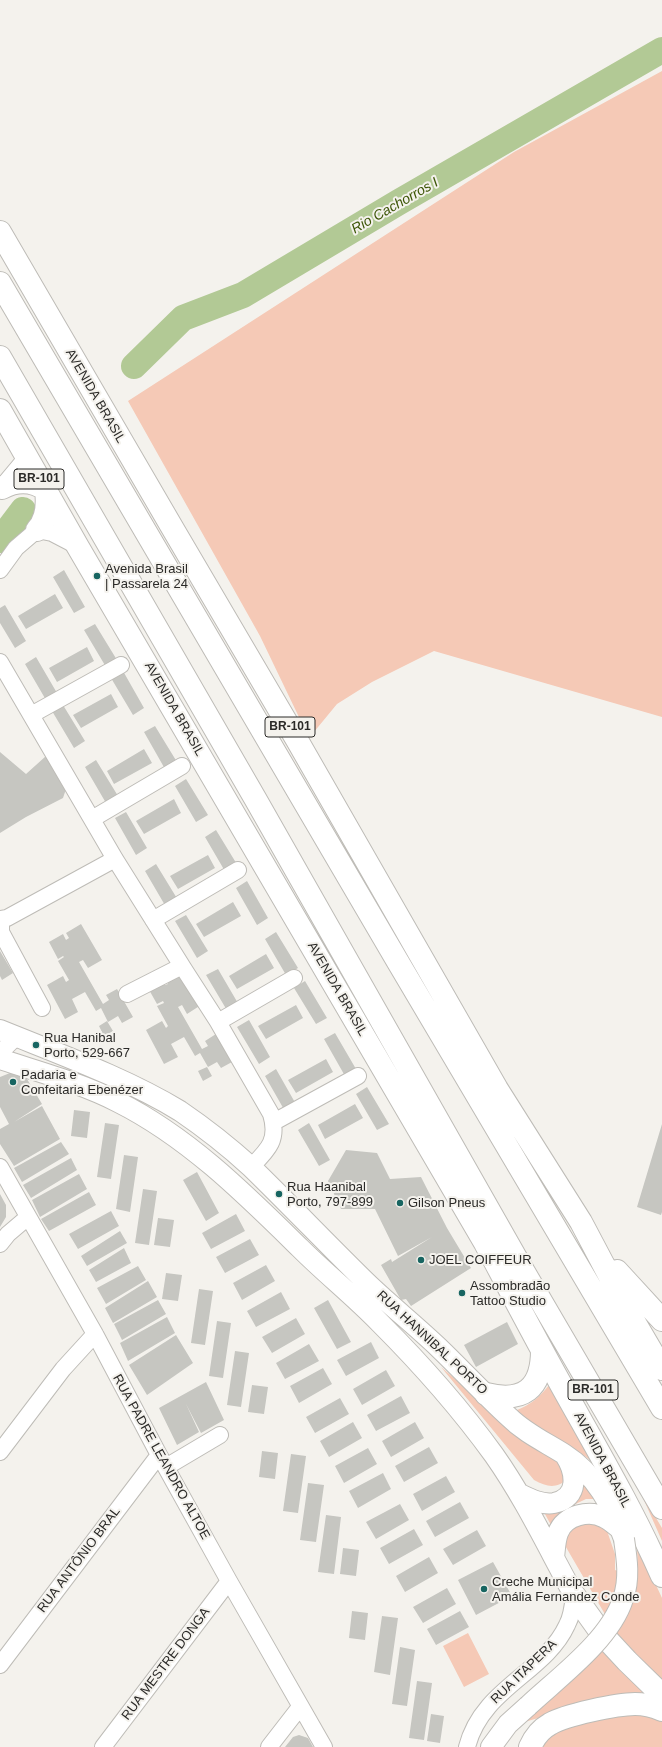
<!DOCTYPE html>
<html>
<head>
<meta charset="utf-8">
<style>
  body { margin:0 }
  canvas { display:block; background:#f4f2ed }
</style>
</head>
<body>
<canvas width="662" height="1747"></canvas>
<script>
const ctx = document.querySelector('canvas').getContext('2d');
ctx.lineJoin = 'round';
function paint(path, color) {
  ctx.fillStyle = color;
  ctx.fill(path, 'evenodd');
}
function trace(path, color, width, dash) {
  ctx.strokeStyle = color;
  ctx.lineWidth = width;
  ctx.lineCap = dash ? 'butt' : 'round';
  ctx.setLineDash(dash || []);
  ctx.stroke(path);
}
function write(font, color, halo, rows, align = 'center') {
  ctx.font = font + ' Arial,sans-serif';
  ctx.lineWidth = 4;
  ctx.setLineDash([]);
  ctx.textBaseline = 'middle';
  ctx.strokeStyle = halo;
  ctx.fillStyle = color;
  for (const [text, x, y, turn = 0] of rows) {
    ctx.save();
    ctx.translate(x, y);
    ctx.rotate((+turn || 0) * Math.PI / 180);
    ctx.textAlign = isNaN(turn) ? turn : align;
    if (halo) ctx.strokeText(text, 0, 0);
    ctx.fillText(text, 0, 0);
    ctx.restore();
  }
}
paint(new Path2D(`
  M662,71v646l-228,-66 -62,31 -35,22 -28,34 -49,-102 -132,-235 386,-249z
  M441,1367l73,62 50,35 4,15c-12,10 -21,8 -34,1z
  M549,1385l46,79c-25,-21 -57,-32 -83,-52 18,-7 25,-12 37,-27z
  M583,1474l17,25h-14l-25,12 -10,14 -11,-20z
  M640,1491l22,37v13z
  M590,1521l15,4 10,29v16l23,10 -1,-36 25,54v87l-45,-50 -54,-93c5,-13 14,-18 27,-21z
  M468,1633l21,41 -25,13 -21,-41z
  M605,1649l53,49 -75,7 -62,18 22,-22z
  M662,1709v38h-123l21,-24z`), '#f5c9b6');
trace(new Path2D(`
  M134,366l49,-48 60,-23 156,-93 263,-152
  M0,540l23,-30`), '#b2c995', 26);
paint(new Path2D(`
  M64,570l21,37 -11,6 -21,-36z
  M55,594l8,14 -37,21 -8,-13z
  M5,605l21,36 -11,7 -15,-25v-15z
  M95,624l22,36 -11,7 -22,-37z
  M87,647l7,14 -37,21 -8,-14z
  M36,657l21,36 -11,7 -21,-36z
  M123,671l21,37 -11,7 -22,-37z
  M111,694l7,13 -37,21 -8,-13z
  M63,705l22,36 -11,7 -22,-37z
  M155,726l22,36 -12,7 -21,-37z
  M144,749l8,14 -38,21 -7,-13z
  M0,752l26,22 20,-18 20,33 -3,9 -37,19 -26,16z
  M96,760l22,36 -12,7 -21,-36z
  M186,779l22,36 -12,7 -21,-36z
  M174,799l7,14 -37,21 -8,-13z
  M126,812l21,36 -11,7 -21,-37z
  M216,830l22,36 -12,7 -21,-36z
  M208,855l7,13 -37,21 -8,-13z
  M156,864l22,36 -12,7 -21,-36z
  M247,881l21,37 -11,7 -21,-37z
  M233,902l8,14 -37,21 -8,-13z
  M186,915l22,36 -11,7 -22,-37z
  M81,924l21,36 -14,8 -5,-8 -4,2 24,42 6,-4 -3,-5 11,-6 16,28 -11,6 -4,-7 -10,6 -7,-14 -5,3 -11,-19 -13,7 6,13 -13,7 -18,-34 16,-9 3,6 3,-2 -11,-19 6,-4 -1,-1 -5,3 -9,-17 14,-8 3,6 3,-2 -3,-5z
  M276,932l22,36 -12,7 -21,-36z
  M0,951l13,22 -11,7 -2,-4z
  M266,954l8,14 -37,21 -8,-13z
  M181,969l20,36 -14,9 -5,-9 -4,2 24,42 6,-3 -3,-5 11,-7 16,28 -11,6 -4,-6 -9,5 -8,-14 -5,3 -11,-19 -13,7 7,13 -14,7 -18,-34 16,-9 4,7 2,-2 -11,-20 7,-3 -1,-2 -6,3 -9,-16 14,-9 3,6 3,-1 -3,-6z
  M218,969l21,36 -11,7 -22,-37z
  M305,981l22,37 -11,6 -22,-36z
  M296,1005l7,13 -37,21 -8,-13z
  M249,1020l21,37 -11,7 -22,-37z
  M107,1021l6,10 -9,5 -5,-10z
  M335,1033l21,36 -11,7 -21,-37z
  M326,1059l7,13 -37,21 -8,-13z
  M207,1067l5,9 -9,5 -5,-10z
  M276,1069l21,37 -11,7 -21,-37z
  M10,1073l17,6 15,25 -28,18 28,-16 18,33 -46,27 -14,-22v-15l9,-5 -9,-17v-30z
  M367,1087l22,37 -12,6 -21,-36z
  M355,1104l8,14 -38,21 -7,-14z
  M74,1110l16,2 -3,26 -16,-2z
  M105,1123l14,2 -8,54 -14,-2z
  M309,1123l21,37 -11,6 -21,-36z
  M662,1124v88l-1,3 -24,-8z
  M61,1142l8,12 -47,28 -8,-14z
  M346,1150l31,3 13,26 31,-2 26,51 24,40 -60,38 -5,-7 -5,1 -20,-35 10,-6 1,3 40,-25 -34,19 -23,-47h-34l-13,-28z
  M124,1155l14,2 -8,55 -14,-3z
  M71,1158l6,12 -46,28 -8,-13z
  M197,1172l22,41 -13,8 -23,-41z
  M79,1174l8,15 -47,28 -8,-17z
  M143,1189l14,2 -8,54 -14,-2z
  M89,1192l7,13 -47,26 -8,-12z
  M0,1194l6,11v12l-6,10z
  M111,1211l8,15 -41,23 -9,-15z
  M236,1214l9,17 -34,18 -9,-16z
  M158,1218l16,2 -4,27 -16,-2z
  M120,1231l7,12 -40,23 -6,-10z
  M250,1239l9,16 -34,18 -9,-16z
  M124,1248l7,15 -35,19 -7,-12z
  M266,1265l9,16 -33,19 -9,-17z
  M138,1266l8,14 -40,24 -9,-16z
  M166,1273l16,2 -4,26 -16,-2z
  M148,1281l9,16 -44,26 -8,-15z
  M199,1289l14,2 -8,54 -14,-2z
  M281,1292l9,17 -34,18 -9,-16z
  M158,1300l8,14 -44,26 -8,-16z
  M328,1300l23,42 -14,7 -23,-41z
  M167,1317l8,16 -47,28 -8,-18z
  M296,1318l9,16 -33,19 -10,-16z
  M217,1321l14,2 -8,55 -14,-2z
  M507,1322l11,22 -42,23 -12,-22z
  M176,1335l17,28 -46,32 -18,-30z
  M371,1342l8,16 -33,18 -9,-16z
  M309,1344l10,17 -34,18 -9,-16z
  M235,1351l14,2 -8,54 -14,-2z
  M323,1368l9,16 -33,19 -9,-17z
  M386,1370l9,16 -33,19 -9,-16z
  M206,1382l18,38 -23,13 -15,-29 13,28 -22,13 -18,-37z
  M252,1385l16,2 -4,27 -16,-2z
  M401,1396l9,17 -34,18 -9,-16z
  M340,1398l9,16 -34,19 -9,-16z
  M353,1422l9,16 -33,19 -9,-16z
  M415,1422l9,16 -33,19 -9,-16z
  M429,1447l9,16 -34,19 -9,-16z
  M368,1448l9,16 -33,19 -9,-17z
  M262,1451l16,2 -3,26 -16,-2z
  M291,1454l15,2 -8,57 -15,-2z
  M383,1473l8,16 -33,19 -9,-17z
  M446,1476l9,16 -33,19 -9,-17z
  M308,1483l16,2 -8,57 -16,-2z
  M460,1502l9,16 -34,19 -9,-16z
  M400,1504l9,16 -33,19 -10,-17z
  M326,1515l15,2 -7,57 -16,-2z
  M414,1529l9,16 -34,19 -9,-16z
  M477,1530l9,16 -33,19 -10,-16z
  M343,1548l16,2 -3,26 -16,-2z
  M429,1557l9,16 -33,19 -9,-16z
  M493,1562l19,34 -36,19 -18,-35z
  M447,1588l9,16 -33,19 -10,-16z
  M352,1611l16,2 -3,27 -16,-2z
  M460,1611l9,16 -33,18 -9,-16z
  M382,1616l16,2 -8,57 -16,-3z
  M400,1647l15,3 -8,56 -15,-2z
  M417,1681l15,2 -8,57 -15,-2z
  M431,1714l13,2 -4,27 -13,-2z
  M299,1735l9,3 5,9h-28l8,-10z`), '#c6c6c1');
const minor = new Path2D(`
  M1,488l26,-31
  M0,570l16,-22 21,-18 15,3 25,13
  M0,662l115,197 67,107 -55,28
  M31,715l90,-50
  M92,819l90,-53
  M0,919l7,-1 108,-59
  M1,920v12l41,76
  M153,920l85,-50
  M182,966l36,56 53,92c8,26 -3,36 -20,53
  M218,1022l76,-44
  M0,1053l16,-16
  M274,1122l84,-46
  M0,1167l95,167 64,121 70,126 95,166
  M0,1244l8,-10 20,-17
  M0,1452l63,-83 32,-35
  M166,1467l54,-32
  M0,1665l159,-210
  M103,1747l126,-166
  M269,1747l31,-40
  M467,1747c15,-59 78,-74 100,-122 5,-9 6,-20 7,-30`);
const major = new Path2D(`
  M0,1030c59,24 126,48 180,81 25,17 49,36 71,56 40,39 78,79 118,118 22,21 47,41 69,62 24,23 47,48 71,70 16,16 36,25 55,37 31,20 48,51 60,85
  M0,1059c39,13 81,24 118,43 70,35 127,92 182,146 26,26 55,49 80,75 41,41 80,85 114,132 31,44 54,93 80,140
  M520,1494c10,5 22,11 34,9 26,-5 22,-31 11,-48
  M554,1558c1,-9 1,-17 4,-25 6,-18 32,-24 47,-15 6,3 10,7 15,11
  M491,1747l17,-23 20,-18`);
const highway = new Path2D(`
  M0,232l173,297 124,211 200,349 84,133 47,89 34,58
  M0,283l398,679 264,446
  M0,357l256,443 268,472 138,236
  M0,410l78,137 407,696c26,49 52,99 79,147 34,61 70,122 98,186
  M2,488c15,-8 30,-8 44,2 2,15 1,29 -9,40
  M617,1271l45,49
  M486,1394c37,9 56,-5 56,-44
  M574,1595l28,39 25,27 35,34
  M530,1747c4,-9 11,-18 20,-23 15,-9 67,-20 85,-20 10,0 18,2 27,6`);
trace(minor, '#bebcb7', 18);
trace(major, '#bebcb7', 22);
trace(highway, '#bebcb7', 24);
trace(minor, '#fff', 16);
trace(major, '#fff', 20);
trace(highway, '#fff', 22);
const majorBridge = new Path2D(`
  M528,1706c31,-29 82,-66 95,-107 7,-20 4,-40 1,-60`);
trace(majorBridge, '#bebcb7', 22, []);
trace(majorBridge, '#fff', 20);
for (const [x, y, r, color] of [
  [97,576,4,"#176561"],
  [36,1045,4,"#176561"],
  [13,1082,4,"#176561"],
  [279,1194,4,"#176561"],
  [400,1203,4,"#176561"],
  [421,1260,4,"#176561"],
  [462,1293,4,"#176561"],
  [484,1589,4,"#176561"]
]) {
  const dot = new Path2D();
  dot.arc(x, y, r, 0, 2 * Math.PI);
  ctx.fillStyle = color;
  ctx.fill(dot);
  trace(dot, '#f4f2ed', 1.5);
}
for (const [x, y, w] of [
  [39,479,50],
  [290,727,50],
  [593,1390,50]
]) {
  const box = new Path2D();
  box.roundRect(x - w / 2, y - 10, w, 20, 3);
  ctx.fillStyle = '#f4f2ed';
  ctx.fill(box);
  trace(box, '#2b2a28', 1);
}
write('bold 12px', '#2b2a28', null, [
  ["BR-101",39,479],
  ["BR-101",290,727],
  ["BR-101",593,1390]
]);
write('13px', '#2b2a28', '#f4f2ed', [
  ["AVENIDA BRASIL",95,396,60],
  ["AVENIDA BRASIL",174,709,60],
  ["AVENIDA BRASIL",337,989,60],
  ["RUA HANNIBAL PORTO",432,1343,43],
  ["RUA PADRE LEANDRO ALTOE",161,1457,61],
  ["AVENIDA BRASIL",602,1460,62],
  ["RUA ANTÔNIO BRAL",79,1560,-53],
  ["RUA MESTRE DONGA",166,1664,-53],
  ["RUA ITAPERA",524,1672,-44]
]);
write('13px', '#2b2a28', '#f4f2ed', [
  ["Avenida Brasil",105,569],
  ["| Passarela 24",105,584],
  ["Rua Hanibal",44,1038],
  ["Porto, 529-667",44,1053],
  ["Padaria e",21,1075],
  ["Confeitaria Ebenézer",21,1090],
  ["Rua Haanibal",287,1187],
  ["Porto, 797-899",287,1202],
  ["Gilson Pneus",408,1203],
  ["JOEL COIFFEUR",429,1260],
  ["Assombradão",470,1286],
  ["Tattoo Studio",470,1301],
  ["Creche Municipal",492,1582],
  ["Amália Fernandez Conde",492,1597]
], 'left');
write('italic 14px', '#3c5506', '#f4f2ed', [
  ["Rio Cachorros I",395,206,-30]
]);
</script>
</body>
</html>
